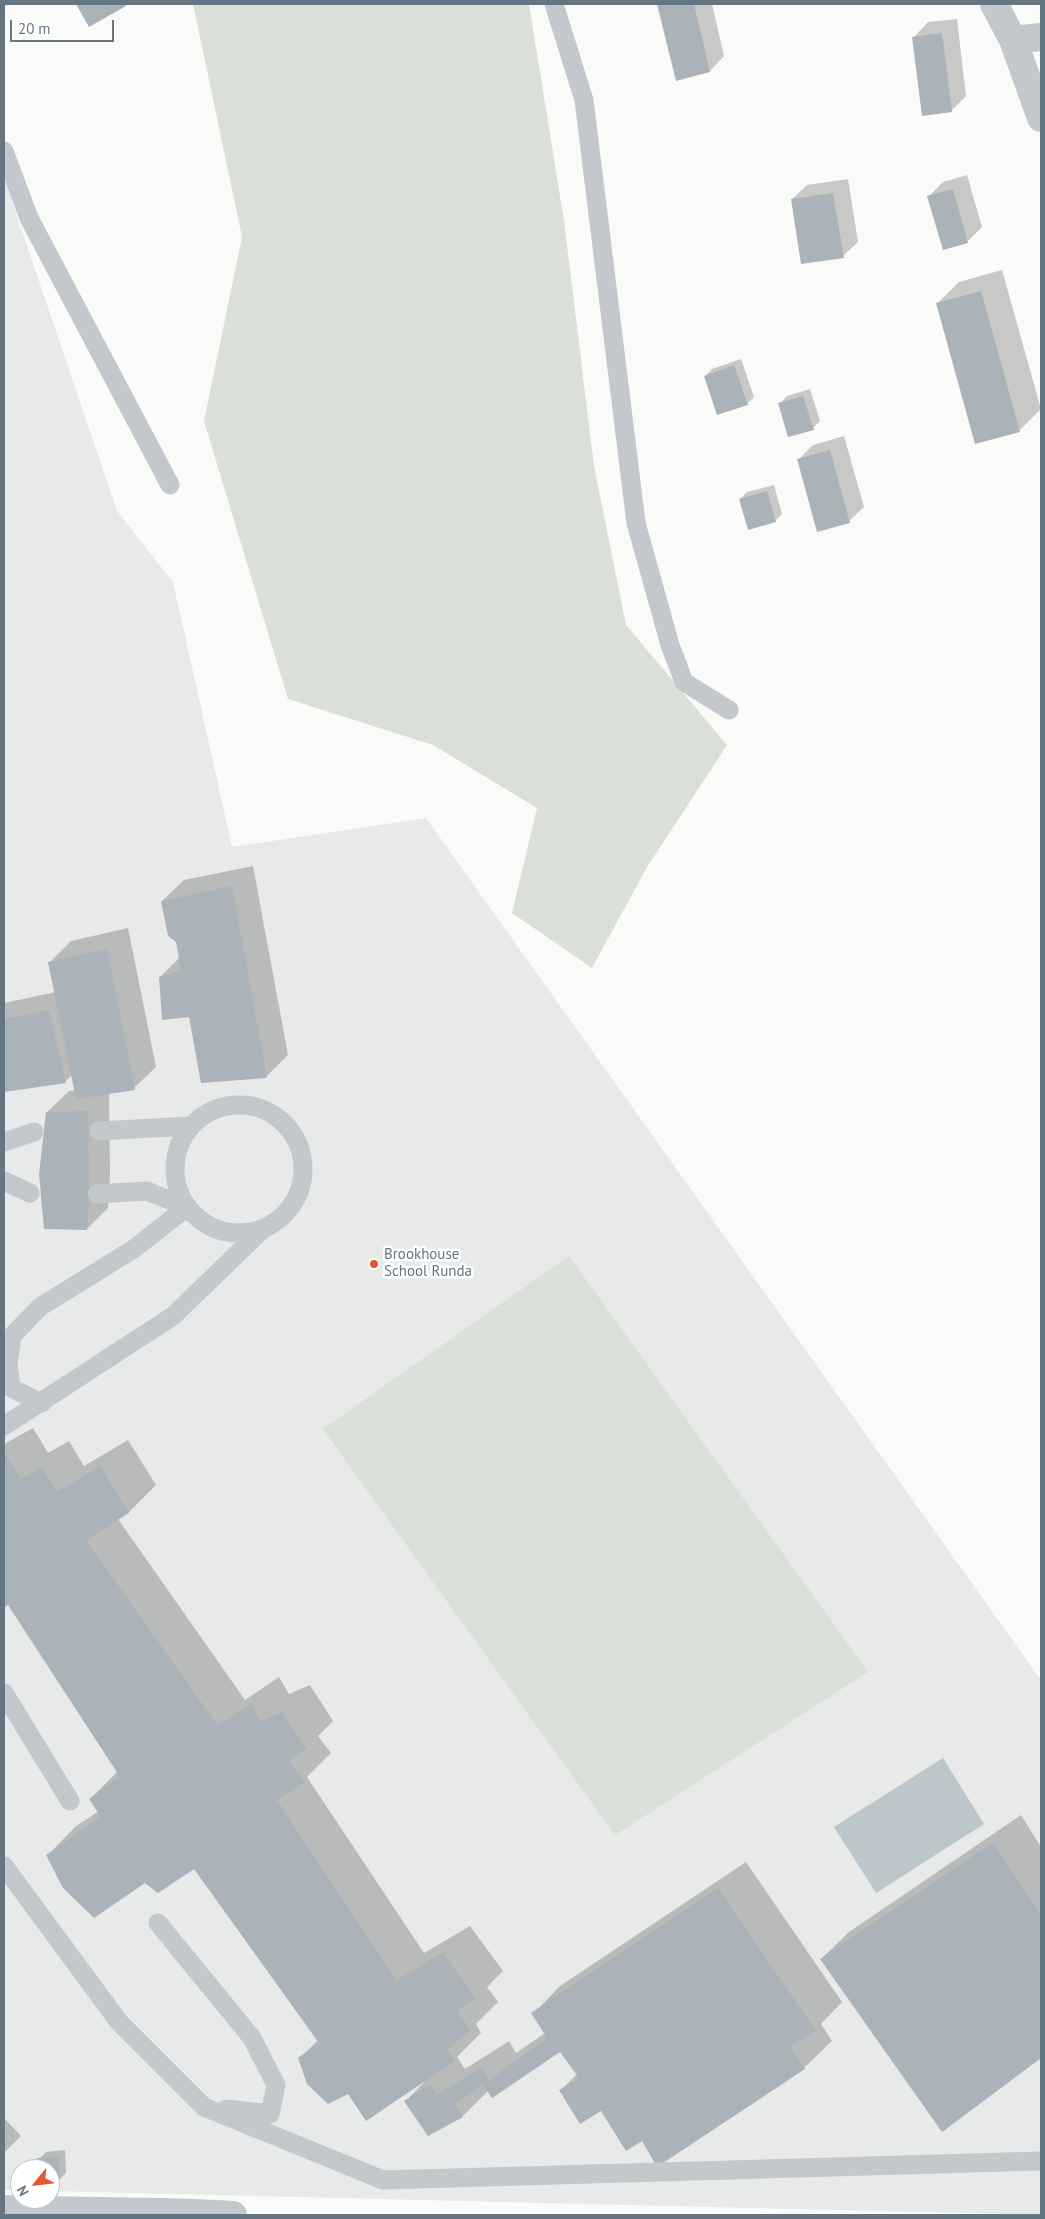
<!DOCTYPE html>
<html>
<head>
<meta charset="utf-8">
<style>
  body { margin:0 }
  #map { position:relative; width:1045px; height:2219px; overflow:hidden; background:#fafaf8; font-family:"PT Sans",sans-serif }
  canvas { display:block }
  .frame { position:absolute; inset:0; border:5px solid #657683; pointer-events:none }
  .north { position:absolute; left:10px; top:2159px; width:50px; height:50px; box-sizing:border-box; background:#fff; border:1px solid #c1c8cd; border-radius:50%; rotate:241deg; font-size:14px; font-weight:700; line-height:20px; text-align:center; color:#657683 }
  .north::after { content:''; display:block; margin:auto; width:18px; height:22px; background:#e4572e; clip-path:polygon(50% 0,100% 100%,50% 72%,0 100%) }
  .scale { position:absolute; left:10px; top:20px; width:104px; height:22px; box-sizing:border-box; border:2px solid #657683; border-top:0; padding-left:6px; font-size:15px; line-height:18px; white-space:nowrap; color:#657683; -webkit-text-stroke:4px #fff; paint-order:stroke }
</style>
</head>
<body>
<div id="map">
<canvas width="1045" height="2219"></canvas>
<div class="frame"></div>
<div class="north">N</div>
<div class="scale">20 m</div>
</div>
<script>
const ctx = document.querySelector('canvas').getContext('2d');
ctx.lineJoin = 'round';
function paint(path, color) {
  ctx.fillStyle = color;
  ctx.fill(path, 'evenodd');
}
function trace(path, color, width, dash) {
  ctx.strokeStyle = color;
  ctx.lineWidth = width;
  ctx.lineCap = dash ? 'butt' : 'round';
  ctx.setLineDash(dash || []);
  ctx.stroke(path);
}
function write(font, color, halo, rows, align = 'center') {
  ctx.font = font + ' "PT Sans",sans-serif';
  ctx.lineWidth = 5;
  ctx.setLineDash([]);
  ctx.textBaseline = 'middle';
  ctx.strokeStyle = halo;
  ctx.fillStyle = color;
  for (const [text, x, y, turn = 0] of rows) {
    ctx.save();
    ctx.translate(x, y);
    ctx.rotate((+turn || 0) * Math.PI / 180);
    ctx.textAlign = isNaN(turn) ? turn : align;
    if (halo) ctx.strokeText(text, 0, 0);
    ctx.fillText(text, 0, 0);
    ctx.restore();
  }
}
paint(new Path2D(`
  M4,178l113,333 56,71 59,265 194,-29 615,862v535l-991,-24v-22h-30v21h-16z`), '#e8e9e9');
paint(new Path2D(`
  M193,4h336l35,217 30,245 32,159 101,120 -80,122 -55,101 -80,-55 25,-105 -104,-63 -145,-46 -84,-278 38,-184z
  M569,1256l299,416 -253,163 -292,-406z`), '#dadfd7');
paint(new Path2D(`
  M943,1758l41,66 -108,69 -42,-66z`), '#bbc7cb');
paint(new Path2D(`
  M77,4h49l-36,21z
  M658,4h54l12,52 -14,15 -33,8z
  M957,19l9,77 -15,15 -37,-74 14,-15z
  M967,175l15,52 -14,14 -39,-45 14,-14z
  M848,179l10,63 -15,14 -51,-57 15,-14z
  M1002,270l39,139 -22,22 -81,-128 21,-21z
  M741,359l13,38 -7,7 -42,-28 7,-7z
  M810,389l10,32 -7,7 -33,-24 7,-8z
  M844,436l20,71 -15,14 -51,-61 15,-15z
  M774,485l8,29 -7,7 -35,-22 7,-7z
  M253,866l35,189 -22,22 -76,-61 -30,-39 20,-20 -2,-16 -16,-40 22,-21z
  M128,928l28,139 -22,21 -25,4 1,83 -2,33 -21,21 -40,-117 22,-21 6,-1 -3,-15 -7,7 -61,8v-87l52,-11 -6,-30 21,-21z
  M33,1428l15,25 21,-12 15,25 44,-26 28,45 -27,27 -11,7 127,181 34,-23 10,17 21,-9 23,36 -15,15 13,17 -24,24 117,176 46,-27 33,45 -16,16 11,15 -22,22 5,9 -24,24 8,12 44,-28 7,12 29,-20 -12,-19 27,-28 186,-124 96,140 -21,22 11,17 -28,27 -162,71 -40,-30 -41,-19 16,-16 -17,-24 -71,40 -26,26 -57,-15 21,-22 -79,13 -48,-34 18,-18 -124,-172 -49,13 -97,-26 27,-28 24,-16 -9,-12 28,-28 -110,-168 -4,2v-161z
  M1021,1815l20,32v210l-98,74 -122,-172 28,-27z
  M4,2118l17,18 -17,17z
  M65,2150l1,23 -7,7 -9,1v-12h-10l-1,-10 7,-7z`), '#0003');
paint(new Path2D(`
  M76,4h48l2,2 -37,21z
  M657,4h37l16,68 -34,9z
  M942,33l10,79 -30,4 -10,-79z
  M953,189l15,54 -25,7 -16,-54z
  M833,193l11,65 -43,6 -10,-65z
  M981,291l39,141 -45,12 -39,-141z
  M734,365l14,40 -31,10 -13,-39z
  M803,396l11,34 -26,7 -10,-34z
  M830,450l20,73 -33,9 -20,-73z
  M767,491l9,31 -28,8 -9,-31z
  M232,886l35,192 -66,5 -12,-66 -27,3 -3,-43 22,-6 -5,-29 -8,-6 -7,-35z
  M107,949l28,141 -59,9 -28,-137z
  M49,1010l17,73 -62,9v-73z
  M88,1111l1,87 -2,32 -43,-1 -5,-55 7,-62z
  M5,1454l16,25 20,-12 16,25 43,-26 29,47 -43,27 132,186 33,-22 10,17 21,-9 25,37 -19,11 17,22 -28,18 119,180 47,-27 33,46 -19,11 14,21 -24,18 8,12 -89,60 -18,-27 -20,10 -21,-20 -9,-26 21,-15 -125,-174 -36,24 -13,-10 -51,35 -31,-30 -17,-33 55,-38 -12,-18 31,-22 -112,-172 -4,2v-152z
  M993,1842l48,74v142l-99,74 -122,-173z
  M718,1888l98,143 -26,15 15,23 -148,98 -15,-26 -16,10 -25,-40 -21,13 -21,-34 20,-12 -19,-26 -68,46 -9,-13 -28,19 8,13 -35,19 -24,-35 26,-17 7,11 44,-28 8,13 58,-42 -16,-25z
  M58,2157l2,24 -10,1v-13h-12l-1,-11z`), '#aab3b9');
trace(new Path2D(`
  M554,4l30,96 52,423 34,122 14,37 45,28
  M4,151l25,67 141,267
  M175 1169a64 64 0 1 1 128 0a64 64 0 1 1-128 0Z
  M99,1131l92,-5
  M4,1142l30,-10
  M4,1181l26,12
  M42,1403l-31,-15 -3,-24 4,-28 28,-29 95,-59 52,-41 -40,-16 -50,3
  M4,1426l169,-110 90,-87
  M4,1693l66,108
  M4,1866l115,156 85,85 179,73 658,-19
  M158,1923l94,115 24,47 -6,29 -44,-5`), '#c3c8cc', 19);
trace(new Path2D(`
  M994,4l19,36 28,78
  M1013,40l28,-3
  M4,2209c76,3 153,1 229,6`), '#c3c8cc', 28);
for (const [x, y, r, color] of [
  [374,1264,5,"#e4572e"]
]) {
  const dot = new Path2D();
  dot.arc(x, y, r, 0, 2 * Math.PI);
  ctx.fillStyle = color;
  ctx.fill(dot);
  trace(dot, '#fff', 2);
}
write('15px', '#657683', '#fff', [
  ["Brookhouse",384,1255],
  ["School Runda",384,1272]
], 'left');
</script>
</body>
</html>
